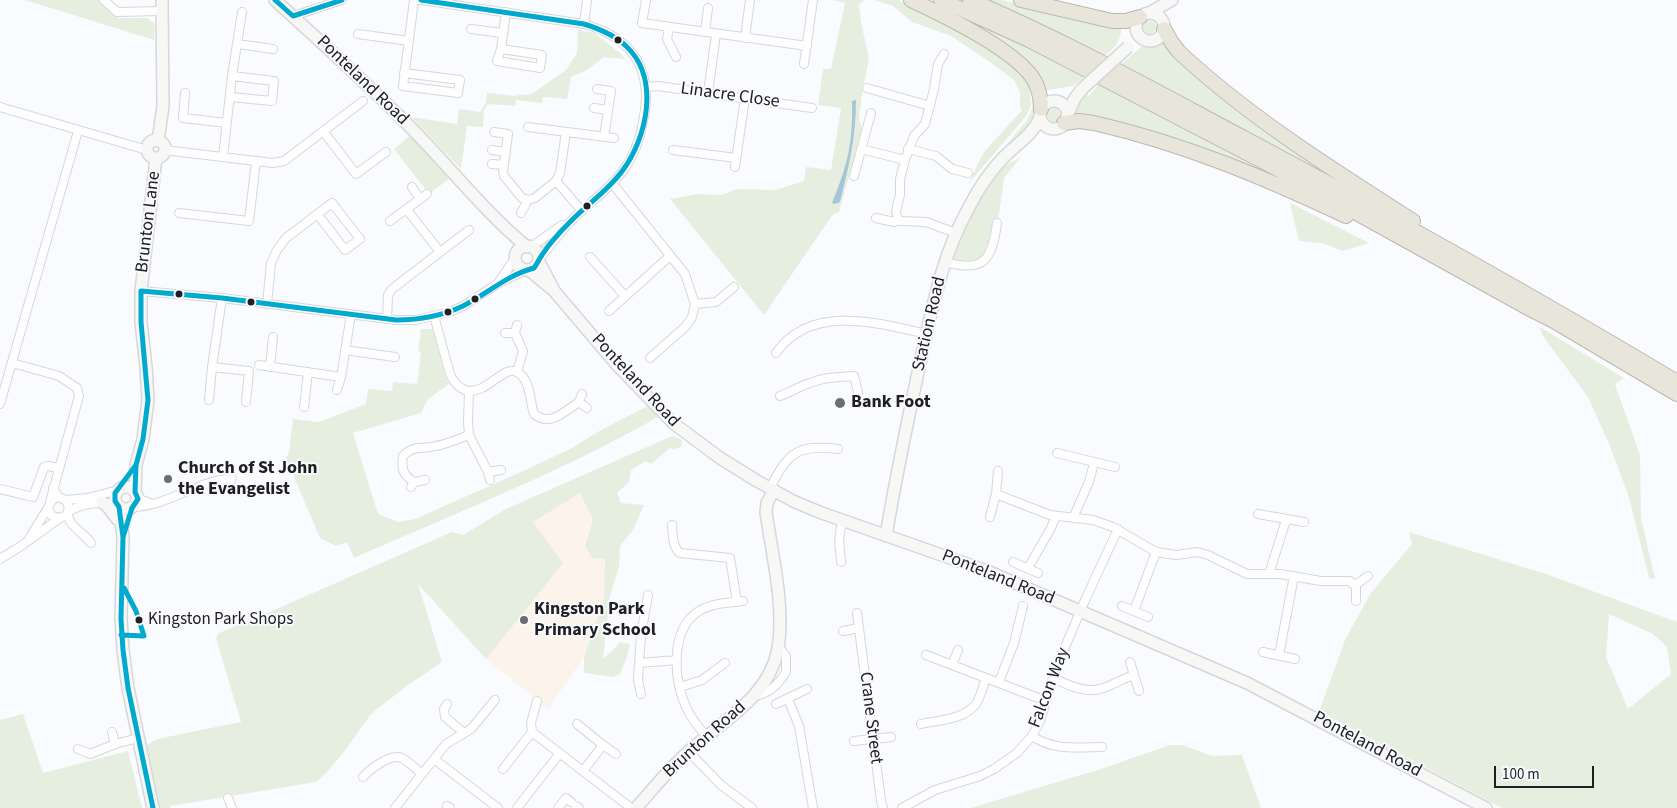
<!DOCTYPE html>
<html>
<head>
<meta charset="utf-8">
<style>
  body { margin:0 }
  #map { position:relative; width:1677px; height:808px; overflow:hidden; background:#fafbfe; font-family:"Source Sans 3",sans-serif }
  canvas { display:block }
  .scale { position:absolute; left:1494px; top:766px; width:100px; height:22px; box-sizing:border-box; border:2px solid #202022; border-top:0; padding-left:6px; font-size:15px; line-height:18px; white-space:nowrap; color:#202022; -webkit-text-stroke:4px #f9faff; paint-order:stroke }
</style>
</head>
<body>
<div id="map">
<canvas width="1677" height="808"></canvas>
<div class="scale">100 m</div>
</div>
<script>
const ctx = document.querySelector('canvas').getContext('2d');
ctx.lineJoin = 'round';
function paint(path, color) {
  ctx.fillStyle = color;
  ctx.fill(path, 'evenodd');
}
function trace(path, color, width, dash) {
  ctx.strokeStyle = color;
  ctx.lineWidth = width;
  ctx.lineCap = dash ? 'butt' : 'round';
  ctx.setLineDash(dash || []);
  ctx.stroke(path);
}
function write(font, color, halo, rows, align = 'center') {
  ctx.font = font + ' "Source Sans 3",sans-serif';
  ctx.lineWidth = 4;
  ctx.setLineDash([]);
  ctx.textBaseline = 'middle';
  ctx.strokeStyle = halo;
  ctx.fillStyle = color;
  for (const [text, x, y, turn = 0] of rows) {
    ctx.save();
    ctx.translate(x, y);
    ctx.rotate((+turn || 0) * Math.PI / 180);
    ctx.textAlign = isNaN(turn) ? turn : align;
    if (halo) ctx.strokeText(text, 0, 0);
    ctx.fillText(text, 0, 0);
    ctx.restore();
  }
}
paint(new Path2D(`
  M580,493l13,27 -8,26 20,13 -1,39 -20,59 -36,52 -62,-50 -68,-76 102,-54z`), '#fcf4eb');
paint(new Path2D(`
  M25,0h74l20,18h28l8,6 -1,16z
  M833,0h32l-6,4 2,18 8,37 -6,29 -4,30 3,12 -23,82 -6,2 -69,101 -94,-116 28,-5 24,1 15,-6 39,1 28,-9 2,-14 25,3 10,-62 -23,-3 5,-36h8l14,-66z
  M874,0h24l6,3 48,23 45,28 20,16 12,14 2,21 -4,10 -59,69 16,-32 38,-42 -2,-4v-14l-6,-12 -24,-18 -39,-26 -39,-14 -19,-16z
  M924,0l83,36 78,40 -12,10 -30,5 -2,-7z
  M984,0h18l52,13 68,14c-3,16 -5,20 -19,30z
  M1142 27a7 7 0 1 1 14 0a7 7 0 1 1-14 0Z
  M578,30l16,3 26,20 5,6 -21,-2 -17,13 -16,7 -4,22 -24,-2 -1,6 -26,-3 -1,6 -27,-2 -4,6 -1,17 -16,-1 -6,43 -50,-52 46,7 2,-15 21,3 6,-9 1,-10 29,3 1,-2 12,1 4,-2 33,-23 11,-17z
  M1163,41l2,1 189,149 -234,-126 21,-18 14,-1z
  M1098,85h3l41,19 170,91 -239,-78 1,-10 11,-15 4,4z
  M1035,102l1,8 -5,16 -37,34 33,-40z
  M1047 115a7 7 0 1 1 14 0a7 7 0 1 1-14 0Z
  M411,135l39,43 -21,16 -35,-45z
  M1021,157l-17,21 -5,37 -16,40 -6,6 -10,5 -15,-6 5,-19 20,-41 22,-31z
  M1290,203l79,40 -26,8 -21,-8 -23,-2z
  M1540,327l84,51 -9,6 25,71 1,63 14,61 -6,-1 -21,-84 -19,-50 -21,-47 -46,-62z
  M421,329h12l12,47 4,8 -21,15 -7,14 -68,20 25,81 20,8 17,-3 106,-47 51,-24 29,-18 47,-24 10,11c-97,55 -202,96 -304,141l-7,-16 -11,4 -16,-8 -34,-80 3,-6 4,-33 26,3 47,-18 2,-15 24,2 1,-9 24,2 4,-32 -3,-1z
  M672,436l9,3 1,7 -8,4 -4,-2 -19,16 -5,-3 -15,9 -2,12 -12,11 4,10 23,2 -11,25 -13,16 -1,21 -9,29 -7,63 14,-13 2,-4 11,2 -3,13 -7,17 -7,3 -29,-4v-16l20,-59 1,-39 -13,-1 -7,-12 8,-26 -13,-27 -47,29 30,41 -77,96 -68,-75 24,78 -34,23 -37,29 -27,38 -19,22 -9,8 -146,24v2h-11l-12,-63 10,-6 84,-17 -25,-84 3,-5 53,-22 180,-79 11,3 43,-26z
  M1409,532l137,42 131,48v186h-175l-172,-91 -10,-8 25,-69 25,-46 42,-50zM1609,614l44,20 14,13 4,27 -43,35 -22,-52z
  M23,714l20,59 85,-22 14,57h-142v-88z
  M1170,745h12l30,11 30,-1 19,53h-291l128,-38z`), '#e6efdf');
paint(new Path2D(`
  M856,100c0,37 -7,66 -16,102l-5,2 -3,-1c16,-39 21,-60 20,-102z`), '#a5c6d7');
const street = new Path2D(`
  M104,0l13,12 45,-1
  M421,0l163,24c50,14 70,47 59,98 -3,17 -9,34 -20,49 -13,17 -31,30 -47,45 -14,13 -25,29 -37,43
  M646,0l-4,23 165,23
  M293,16l49,-16
  M584,24l3,-24
  M669,27l-2,12 9,18
  M471,29l31,4
  M705,32l3,-24
  M358,34l51,7
  M745,38l5,-38
  M238,44l35,5
  M501,49l41,6 -2,13 -43,-7 4,-12 5,-37
  M944,54l-6,10 -4,25 -9,35 -11,12 -9,24 -5,19v16l-4,16 2,9 3,1 25,1 30,11
  M804,64l9,-64
  M404,73l56,7 -2,13 -55,-7 11,-86
  M647,87l11,-1 154,22
  M867,88l63,18
  M597,89l14,2 -7,46
  M185,93l-2,25 44,5
  M708,93l8,-59
  M230,97l42,4 2,-20 -42,-5
  M0,107l147,43
  M594,108l14,2
  M528,127l86,11
  M323,131l33,43 30,-22
  M494,132l14,2 -5,37 1,5 18,22 6,2 7,-2 21,-17 4,-8 6,-41
  M861,149l44,11
  M908,149l28,7 16,13 16,4
  M164,150l109,13 11,-2 79,-60
  M492,150l14,2
  M673,150l63,8
  M223,157l9,-81 10,-64
  M492,164l12,1
  M735,167l10,-69
  M854,176l17,-63
  M556,181l26,30
  M612,183l73,91 10,30 -3,13 -6,9 -36,32
  M412,187l8,12
  M407,210l33,42
  M179,213l70,8 7,-60
  M521,213l7,-13
  M876,218l18,4 4,-2
  M390,221l37,-27
  M531,247l31,-22
  M590,257l35,39
  M945,262c39,11 47,-2 52,-39
  M498,283l18,-26
  M141,291l81,7 174,22h20l34,-8 15,-7 32,-21 29,-14
  M222,298l-10,69 37,4 -3,31
  M267,304l4,-41 6,-13 9,-12 46,-35 28,36 -15,11 -27,-35
  M695,304l21,-2 18,-15
  M609,311l61,-55
  M434,316l16,58c3,7 7,13 15,16 24,7 41,-34 58,-13 8,10 7,25 11,37 16,13 30,-2 45,-12
  M387,319l1,-24 4,-6 77,-59
  M505,333h10l2,-8
  M515,333l8,18 -6,21
  M345,350l50,7
  M776,353c35,-50 102,-30 151,-19
  M12,363l47,13 18,12 2,8 -29,106
  M259,365l82,12 10,-63
  M270,367l3,-30
  M337,390l4,-13
  M469,391l-1,31 1,13 19,37
  M582,394l-3,8 8,6
  M780,396c11,-4 20,-10 30,-13 14,-6 29,-6 44,-7l4,16
  M209,400l3,-33
  M0,404l78,-273
  M304,407l4,-35
  M1057,453l58,14
  M490,480l-2,-8 13,-2
  M414,482c-11,-7 -13,-13 -11,-26 12,-12 18,-6 33,-10 11,-2 22,-7 33,-11
  M411,487l3,-5 11,-2
  M53,488l5,9 8,3 3,8 -3,8 -9,2 -6,-3 -3,-7 4,-8 6,-3
  M770,488c18,-35 27,-44 68,-39
  M0,489l33,8 11,-30 4,-1 10,2
  M996,494l54,21 43,5 20,7 43,25 20,3 21,-3 11,3 39,19h33l41,7h29l6,6v14
  M137,495l5,5 11,4
  M66,500l22,-2 30,-8
  M133,507c36,-1 66,-28 99,-28
  M69,511c15,-8 31,-10 47,-6
  M68,514c0,12 16,19 23,29
  M1258,514l46,8
  M990,517l6,-23 2,-23
  M1073,518l16,-36 5,-19
  M672,525c1,9 0,22 8,28l50,5 7,44
  M30,537l18,-29
  M0,559l21,-13 39,-28
  M841,562l-2,-22 3,-19
  M1013,562l25,11
  M1028,568l23,-40 5,-12
  M1269,574l17,-54
  M1355,585l13,-9
  M1122,606l26,11
  M1134,611l22,-59
  M857,613l24,188 2,7
  M843,631l16,-3
  M1263,652l32,7
  M926,655l120,46
  M1279,655l15,-79
  M1130,662l9,29
  M639,663l2,-28 7,-40
  M952,665l6,-15
  M1053,678c11,5 24,12 37,12 15,1 30,-11 44,-15
  M999,682l15,-39 9,-37
  M680,687l22,-7 23,-17
  M641,694l-3,-14 1,-17 38,-3
  M754,696c14,-2 25,-12 32,-24v-16l-7,-9
  M788,699l11,27 14,82
  M537,701l-6,22 1,9 99,76
  M447,704l-3,5 1,8 19,16
  M776,704l31,-15
  M577,724l26,21 -20,26
  M921,724c17,-4 43,-4 55,-20 5,-8 7,-18 10,-26
  M112,732l3,12
  M706,736c-8,-9 -15,-18 -20,-29 -12,-27 -17,-77 13,-96 13,-8 29,-8 44,-10
  M1032,736c22,15 45,11 70,11
  M854,741l37,-4
  M603,745l13,9
  M78,749l12,5 25,-10 23,-6
  M688,751l33,34 31,23
  M434,759l12,-15 25,-15 24,-29
  M503,769l29,-37
  M363,777c7,-8 28,-24 39,-19 7,4 14,11 20,16
  M228,798l4,10
  M447,806l3,2
  M576,806l3,2
  M395,808l39,-49 64,49
  M517,808l43,-55
  M558,808l8,-10 5,4
  M902,808l33,-18 45,-14 14,-7 23,-16 15,-17 8,-15 16,-53 30,-70 32,-69`);
const secondary = new Path2D(`
  M275,0c48,44 96,87 141,133 37,38 70,80 111,114
  M1149,13l23,-13
  M1136 27a14 14 0 1 1 28 0a14 14 0 1 1-28 0Z
  M1040 115a14 14 0 1 1 28 0a14 14 0 1 1-28 0Z
  M1067,116l8,-18 7,-9
  M147 149a9 9 0 1 1 18 0a9 9 0 1 1-18 0Z
  M158,141l5,-35 -1,-106
  M515 258a12 12 0 1 1 24 0a12 12 0 1 1-24 0Z
  M539,262l16,30 62,73 56,58 47,35 37,23 36,20 26,11 168,59 260,112 239,125
  M529,270l23,19
  M115 498a11 11 0 1 1 22 0a11 11 0 1 1-22 0Z
  M135,492l1,-27 7,-26 5,-39 -2,-33 -5,-45v-31l15,-133
  M102,502l6,5 9,12
  M119,507l4,30 -2,82 2,31 5,38 25,120
  M886,536c10,-61 23,-122 36,-182 11,-50 21,-100 46,-145 9,-18 20,-35 34,-50 13,-14 30,-23 38,-41
  M636,808c17,-19 33,-39 52,-56 33,-30 82,-55 90,-104 7,-41 -6,-94 -12,-136l1,-9 7,-13`);
const highway = new Path2D(`
  M911,0c32,15 105,50 123,80 5,9 7,19 7,29
  M941,0l88,40 239,124 260,144 26,13 123,73
  M970,0c94,40 184,90 274,138 146,78 291,159 433,244
  M1021,0l91,21h14l14,-4
  M1164,29l8,14 7,9c71,66 153,117 234,169
  M1064,123l15,-2 15,2c91,21 169,54 252,93`);
trace(street, '#d6d7da', 10);
trace(secondary, '#d6d7da', 14);
trace(highway, '#bbb8ae', 16);
trace(street, '#fefeff', 8);
trace(secondary, '#f7f7f5', 11);
trace(highway, '#e8e5db', 14);
const secondaryBridge = new Path2D(`
  M1082,89l46,-42`);
trace(secondaryBridge, '#d6d7da', 14, []);
trace(secondaryBridge, '#f7f7f5', 11);
trace(new Path2D(`
  M275,0l18,16 49,-16
  M136,465l-21,28v8l4,6 4,30 -2,82 2,31 5,38 25,120
  M123,537l9,-29 6,-9 -3,-7 1,-27 7,-26 5,-39 -7,-78v-31l81,7 174,22c23,0 46,-4 67,-14 24,-12 44,-31 71,-38 3,-4 5,-9 8,-13 7,-11 17,-22 27,-32 17,-18 39,-32 54,-53 24,-33 37,-91 4,-123 -12,-12 -27,-18 -43,-23l-163,-24
  M121,635l23,1 -8,-25 -12,-23`), '#00a9ce', 5);
for (const [x, y, r, color] of [
  [618,40,4.5,"#202022"],
  [587,206,4.5,"#202022"],
  [179,294,4.5,"#202022"],
  [475,299,4.5,"#202022"],
  [251,302,4.5,"#202022"],
  [448,312,4.5,"#202022"],
  [840,403,6,"#6c6d6f"],
  [168,479,5,"#6c6d6f"],
  [139,620,4.5,"#202022"],
  [524,620,5,"#6c6d6f"]
]) {
  const dot = new Path2D();
  dot.arc(x, y, r, 0, 2 * Math.PI);
  ctx.fillStyle = color;
  ctx.fill(dot);
  trace(dot, '#f9faff', 2);
}
write('17px', '#202022', '#f9faff', [
  ["Kingston Park Shops",148,620]
], 'left');
write('18px', '#202022', '#f9faff', [
  ["Ponteland Road",362,81,44],
  ["Linacre Close",730,96,8],
  ["Brunton Lane",149,222,-83],
  ["Station Road",930,324,-77],
  ["Ponteland Road",635,381,47],
  ["Ponteland Road",998,578,22],
  ["Falcon Way",1050,688,-69],
  ["Crane Street",870,718,83],
  ["Brunton Road",705,740,-42],
  ["Ponteland Road",1367,745,28]
]);
write('bold 18px', '#202022', '#f9faff', [
  ["Bank Foot",851,403],
  ["Church of St John",178,469],
  ["the Evangelist",178,490],
  ["Kingston Park",534,610],
  ["Primary School",534,631]
], 'left');
</script>
</body>
</html>
